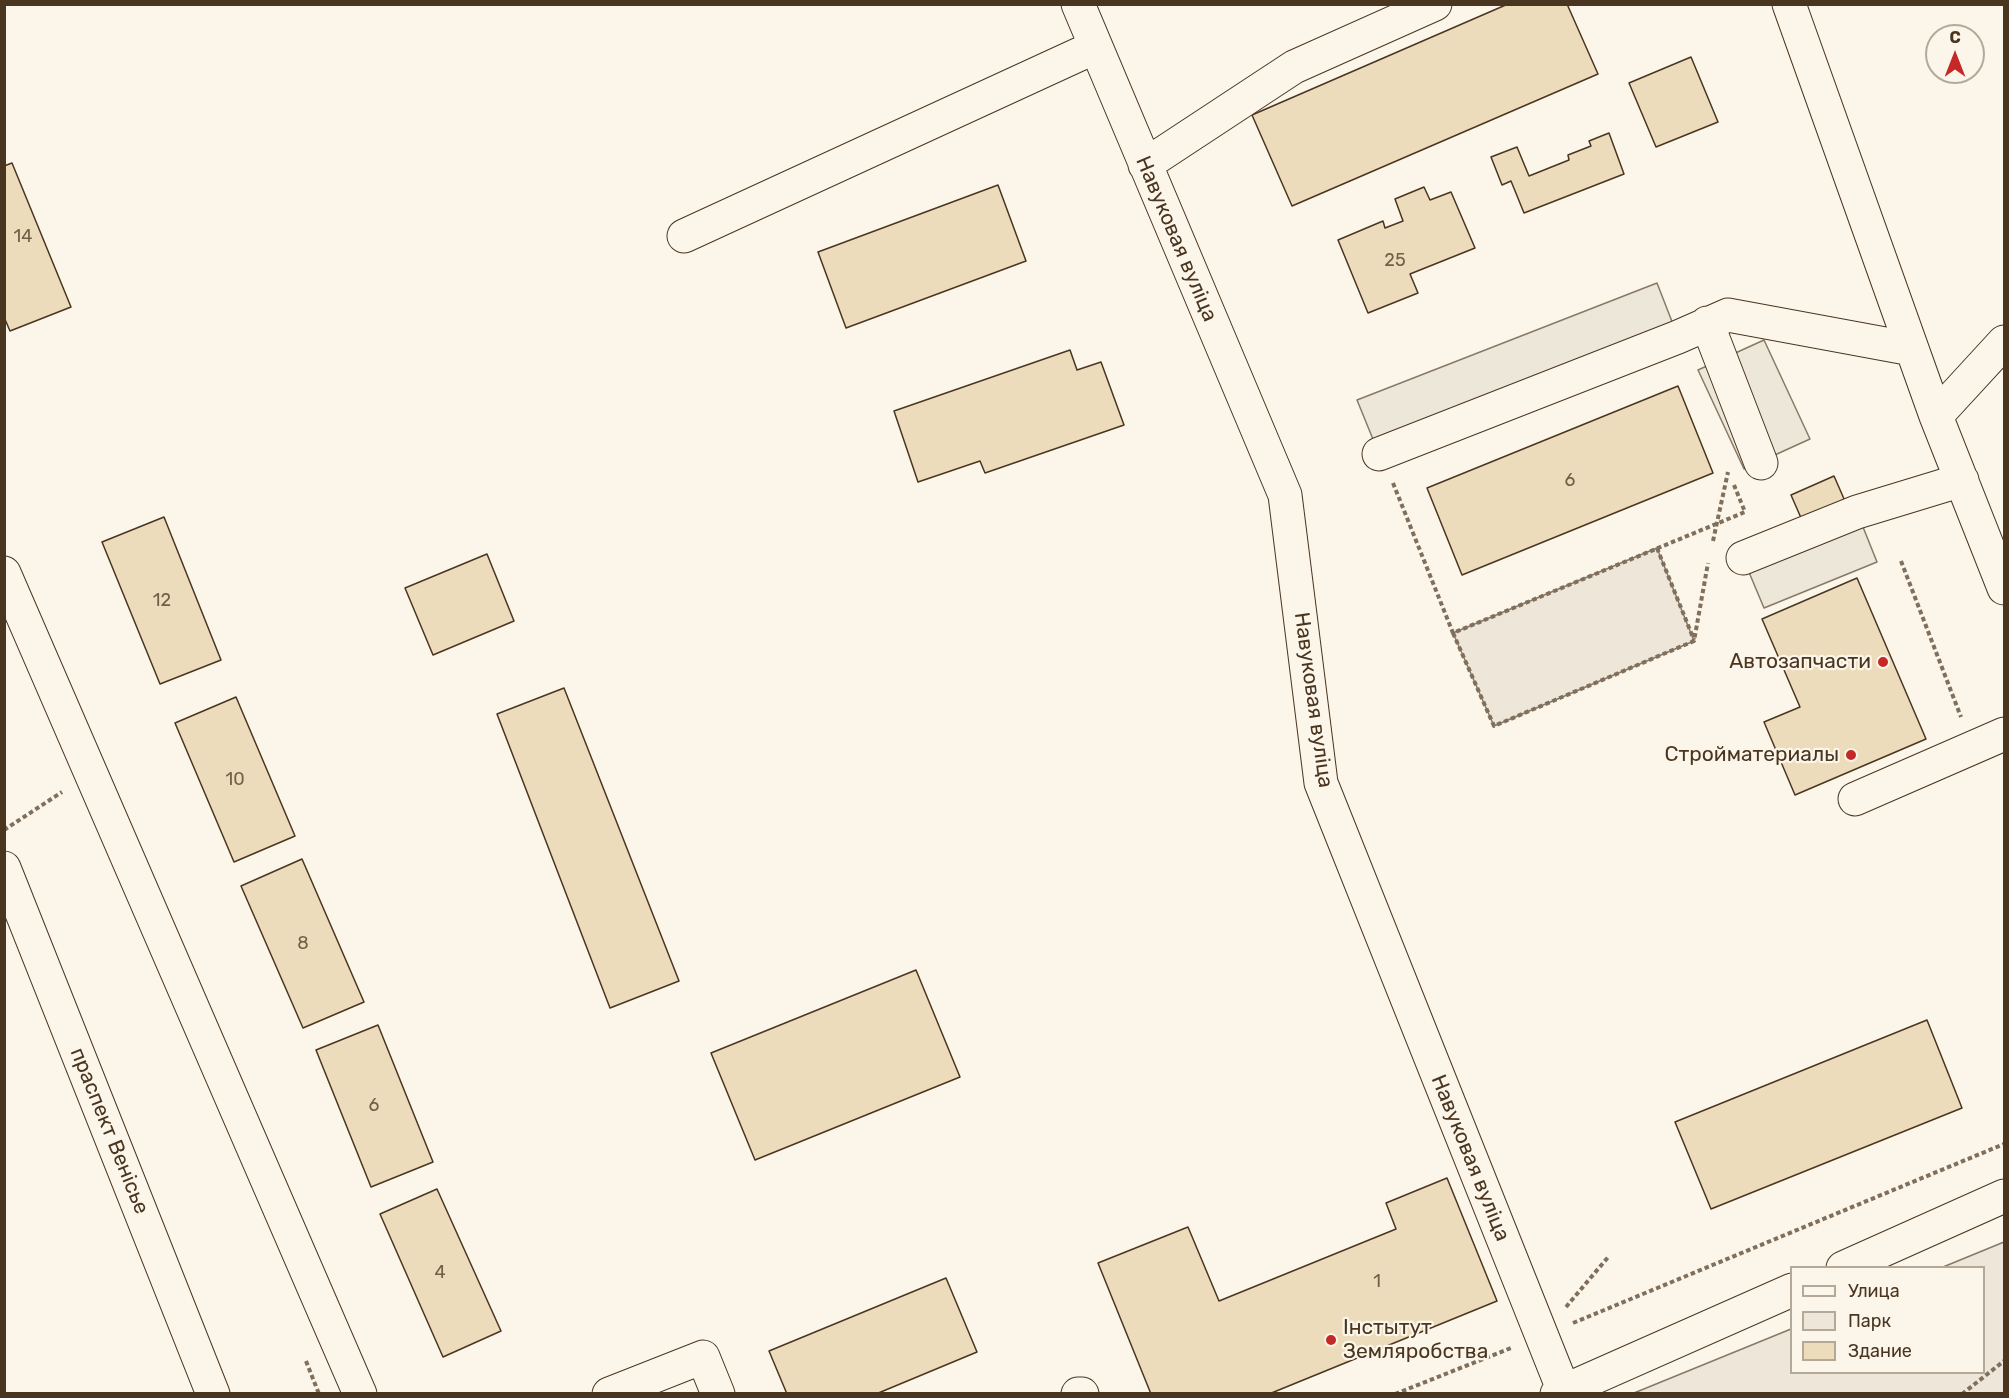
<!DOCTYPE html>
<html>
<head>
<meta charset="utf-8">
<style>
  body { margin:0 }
  #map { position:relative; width:2009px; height:1398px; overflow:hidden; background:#fbf6e9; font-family:Rubik,sans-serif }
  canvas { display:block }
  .frame { position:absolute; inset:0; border:6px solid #4a3520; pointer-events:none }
  .legend { position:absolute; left:1790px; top:1266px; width:195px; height:108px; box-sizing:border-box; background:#fbf6e9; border:2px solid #b4a999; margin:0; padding:8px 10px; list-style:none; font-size:18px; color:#4a3520 }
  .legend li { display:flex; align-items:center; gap:12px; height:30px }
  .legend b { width:30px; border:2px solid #b4a999 }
  .north { position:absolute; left:1925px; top:24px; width:60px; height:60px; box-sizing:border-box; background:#fbf6e9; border:2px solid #b4a999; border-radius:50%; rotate:0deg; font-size:16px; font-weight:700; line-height:24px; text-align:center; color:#4a3520 }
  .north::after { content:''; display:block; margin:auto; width:21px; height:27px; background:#c62828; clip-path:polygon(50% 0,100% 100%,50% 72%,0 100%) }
</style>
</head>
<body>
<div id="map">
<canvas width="2009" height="1398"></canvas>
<div class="frame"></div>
<ul class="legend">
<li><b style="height:8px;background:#fbf6e9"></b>Улица</li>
<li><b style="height:16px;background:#ede6d9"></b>Парк</li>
<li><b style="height:16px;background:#ecdcbc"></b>Здание</li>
</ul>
<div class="north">С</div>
</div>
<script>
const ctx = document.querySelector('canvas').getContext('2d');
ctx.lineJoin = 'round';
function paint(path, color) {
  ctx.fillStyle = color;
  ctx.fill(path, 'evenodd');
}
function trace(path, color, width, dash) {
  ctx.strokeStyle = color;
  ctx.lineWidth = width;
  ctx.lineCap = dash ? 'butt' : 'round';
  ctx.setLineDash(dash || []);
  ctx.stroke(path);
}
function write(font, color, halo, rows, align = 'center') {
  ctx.font = font + ' Rubik,sans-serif';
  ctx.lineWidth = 4.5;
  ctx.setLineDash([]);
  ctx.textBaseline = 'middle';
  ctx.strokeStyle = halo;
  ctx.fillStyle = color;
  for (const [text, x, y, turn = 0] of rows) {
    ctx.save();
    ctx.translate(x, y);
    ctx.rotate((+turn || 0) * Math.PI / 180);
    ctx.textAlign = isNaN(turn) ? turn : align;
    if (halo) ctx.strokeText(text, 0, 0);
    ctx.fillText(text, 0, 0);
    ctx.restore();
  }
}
const green = new Path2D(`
  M1657,548l37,93 -200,85 -41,-93z
  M2004,1242v151h-370l157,-64 1,43h192v-104l-41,-1z`);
paint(green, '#ede6d9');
trace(green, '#887966', 1.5);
const parking = new Path2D(`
  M1657,283l21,54 -299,117 -22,-54z
  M1764,340l46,99 -66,30 -46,-99z
  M1857,512l20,50 -113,46 -21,-50z`);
paint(parking, '#ede7d9');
trace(parking, '#887966', 1.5);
const building = new Path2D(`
  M1508,4h59l31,70 -306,132 -40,-91z
  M1691,57l27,65 -62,25 -27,-64z
  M1609,133l15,41 -100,39 -13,-32 -9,4 -11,-28 26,-10 12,29 40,-16 -1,-5 23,-9 -2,-5z
  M12,163l59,144 -61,24 -6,-14v-151z
  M998,185l28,76 -180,67 -28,-76z
  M1424,187l6,13 21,-8 24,56 -65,26 8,19 -50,20 -30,-73 45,-19 2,7 18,-7 -8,-22z
  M1070,350l7,20 24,-8 23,63 -139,48 -5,-12 -62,21 -24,-71z
  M1678,386l35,87 -251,102 -35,-87z
  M1834,476l14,32 -43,19 -14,-32z
  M164,517l57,143 -61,24 -58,-142z
  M487,554l27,67 -81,34 -28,-67z
  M1857,578l69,161 -131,56 -31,-73 36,-15 -38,-88z
  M564,688l115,293 -69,27 -113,-294z
  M236,697l59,139 -61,26 -59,-139z
  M302,859l62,143 -61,26 -62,-142z
  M916,970l44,107 -205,83 -44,-107z
  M1927,1020l35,88 -251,101 -36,-87z
  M378,1025l55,137 -62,25 -55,-137z
  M1447,1178l50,123 -228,93h-118l-53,-131 90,-36 31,74 177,-72 -10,-26z
  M437,1189l64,142 -58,26 -63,-143z
  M946,1278l31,74 -101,42h-89l-18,-43z`);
paint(building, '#ecdcbc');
trace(building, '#4a3520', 1.5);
const minor = new Path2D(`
  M1078,4l207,491 36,288 244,611
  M1789,4l147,412 68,172
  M1145,165l149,-98 141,-63
  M684,236l411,-189
  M1707,323l54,140
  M1936,416l68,-74
  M1379,454l299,-117 50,-22 184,34
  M1743,558l114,-46 105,-32
  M4,573l356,821
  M1855,799l149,-65
  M4,868l209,526
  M1843,1268l161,-72
  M609,1394l94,-37 15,37
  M1078,1394h4
  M1557,1394l235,-104`);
trace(minor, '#4a3520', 35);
trace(new Path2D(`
  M1393,483l60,150 292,-121 -11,-27
  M1713,541l15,-69
  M1657,548l37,92
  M1901,561l60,156
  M1453,633l41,93 200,-85 14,-78
  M4,830l58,-38
  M1566,1307l43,-51
  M1573,1323l431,-179
  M306,1361l13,33
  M1395,1394l116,-46
  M1962,1394l42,-33`), '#7f6f5c', 4, [4.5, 3]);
trace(minor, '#fbf6e9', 33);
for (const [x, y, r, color] of [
  [1883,662,6,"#c62828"],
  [1851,755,6,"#c62828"],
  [1331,1340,6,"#c62828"]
]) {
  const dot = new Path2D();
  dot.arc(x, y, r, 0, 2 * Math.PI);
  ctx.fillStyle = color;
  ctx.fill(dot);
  trace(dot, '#fbf6e9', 2);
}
write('18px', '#725f47', null, [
  ["14",23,237],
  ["25",1395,261],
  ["6",1570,481],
  ["12",162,601],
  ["10",235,780],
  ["8",303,944],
  ["6",374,1106],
  ["4",440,1273],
  ["1",1377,1282]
]);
write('21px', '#4a3520', '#fbf6e9', [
  ["Навуковая вуліца",1176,239,67],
  ["Навуковая вуліца",1313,700,82],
  ["праспект Венісье",109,1131,68],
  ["Навуковая вуліца",1470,1158,68]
]);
write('21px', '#4a3520', '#fbf6e9', [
  ["Автозапчасти",1871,662],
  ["Стройматериалы",1839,755],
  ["Інстытут",1343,1328,"left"],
  ["Земляробства",1343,1352,"left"]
], 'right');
</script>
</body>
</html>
